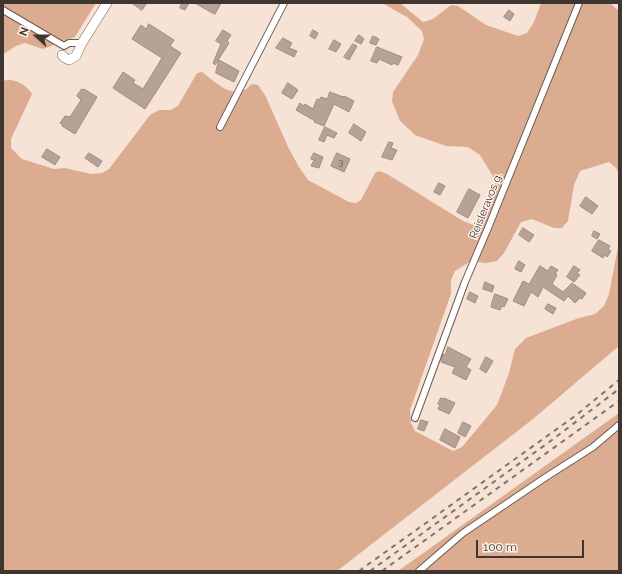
<!DOCTYPE html>
<html>
<head>
<meta charset="utf-8">
<style>
  body { margin:0 }
  #map { position:relative; width:622px; height:574px; overflow:hidden; background:#f7e2d6; font-family:Raleway,sans-serif }
  canvas { display:block }
  .frame { position:absolute; inset:0; border:4px solid #3f3632; pointer-events:none }
  .north { position:absolute; left:16px; top:16px; width:40px; height:40px; -webkit-text-stroke:3px #fef1e9; paint-order:stroke; rotate:291deg; font-size:11px; font-weight:700; line-height:16px; text-align:center; color:#3f3632 }
  .north::after { content:''; display:block; margin:auto; width:14px; height:18px; background:#3f3632; clip-path:polygon(50% 0,100% 100%,50% 72%,0 100%) }
  .scale { position:absolute; left:476px; top:540px; width:108px; height:18px; box-sizing:border-box; border:2px solid #3f3632; border-top:0; padding-left:5px; font-size:12px; line-height:14px; white-space:nowrap; color:#3f3632; -webkit-text-stroke:3px #fef1e9; paint-order:stroke }
</style>
</head>
<body>
<div id="map">
<canvas width="622" height="574"></canvas>
<div class="frame"></div>
<div class="north">N</div>
<div class="scale">100 m</div>
</div>
<script>
const ctx = document.querySelector('canvas').getContext('2d');
ctx.lineJoin = 'round';
function paint(path, color) {
  ctx.fillStyle = color;
  ctx.fill(path, 'evenodd');
}
function trace(path, color, width, dash) {
  ctx.strokeStyle = color;
  ctx.lineWidth = width;
  ctx.lineCap = dash ? 'butt' : 'round';
  ctx.setLineDash(dash || []);
  ctx.stroke(path);
}
function write(font, color, halo, rows, align = 'center') {
  ctx.font = font + ' Raleway,sans-serif';
  ctx.lineWidth = 3;
  ctx.setLineDash([]);
  ctx.textBaseline = 'middle';
  ctx.strokeStyle = halo;
  ctx.fillStyle = color;
  for (const [text, x, y, turn = 0] of rows) {
    ctx.save();
    ctx.translate(x, y);
    ctx.rotate((+turn || 0) * Math.PI / 180);
    ctx.textAlign = isNaN(turn) ? turn : align;
    if (halo) ctx.strokeText(text, 0, 0);
    ctx.fillText(text, 0, 0);
    ctx.restore();
  }
}
paint(new Path2D(`
  M3,3h93l-21,34 -32,12 -18,-6 -9,3 -11,7h-2z
  M382,3h18l23,19 10,-3 18,-14 7,1 28,19 32,11 9,-3 7,-11 7,-19h69l9,8v165l-2,-7 -8,-7 -29,9 -6,14 -6,36 -6,7h-8l-22,-9 -11,3 -17,31 -7,8 -11,2 -15,-2 -16,10 -4,9v14l-41,116 1,13 4,8 38,20 9,-4 35,-42 12,-32 6,-24 11,-11 53,-20 16,-4 9,-8 5,-12 10,-52v104l-86,73 -196,152h-334v-490c10,-4 24,4 29,13l-21,45v9l11,11 32,10 11,-1 26,6 11,-1 7,-4 41,-54 9,-5h11l8,-4 19,-33 5,-1c11,8 27,25 42,18 3,-1 5,-4 8,-6l6,1 7,10 24,54 10,18 9,13 41,22 7,1 5,-3 14,-27 4,-2 8,3 76,47 13,5h7l13,-37 -2,-11 -14,-23 -12,-8 -22,-1 -31,-11 -15,-14 -8,-20 1,-9 25,-37 6,-16 -2,-8 -15,-14z
  M619,413v158h-221l24,-17z`), '#dbac90');
const building = new Path2D(`
  M132,3h15l-5,7z
  M182,3h7l-4,7 -5,-2z
  M195,3h26l-6,11z
  M509,10l5,4 -4,7 -6,-4z
  M149,24l25,16 -4,6 11,7 -36,56 -32,-21 10,-16 12,8 -2,3 10,6 19,-31 -30,-19 9,-14 5,4z
  M223,30l8,5 -4,6 2,2 -14,22 -2,-2 8,-19 -5,-3z
  M313,30l5,3 -3,6 -5,-3z
  M359,35l5,4 -3,5 -6,-3z
  M373,36l6,3 -3,6 -6,-2z
  M283,38l9,5 -3,5 8,3 -3,6 -18,-9z
  M334,40l7,4 -5,8 -7,-3z
  M353,44l4,2 -8,14 -5,-3z
  M377,47l25,10 -4,8 -5,-2 -1,2 -13,-6 -2,4 -6,-2z
  M219,60l20,11 -5,11 -18,-9z
  M288,83l10,7 -6,9 -10,-6z
  M82,89l2,1v-1l13,8 -22,37 -13,-8 1,-1 -3,-2 5,-7 5,1 11,-17 -4,-4z
  M330,92l13,5 1,-1 10,5 -5,11 -15,-8 -10,22 -10,-4 1,-1 -19,-11 4,-7 4,3 1,-2 8,5 4,-10 2,1 2,-3 6,2z
  M354,124l12,8 -5,9 -12,-8z
  M325,127l12,6 -3,5 -7,-3 -3,7 -5,-2z
  M389,142l4,1 -2,5 6,2 -5,10 -10,-3z
  M47,149l13,8 -5,8 -13,-8z
  M89,153l13,8 -4,6 -13,-9z
  M314,153l9,4 -4,11 -8,-2 3,-6 -3,-1z
  M337,153l13,6 -6,13 -13,-6z
  M439,183l6,3 -5,9 -6,-3z
  M469,189l11,6 -12,23 -11,-6z
  M586,197l12,9 -6,8 -12,-8z
  M523,228l11,7 -5,7 -10,-7z
  M594,231l6,3 -3,5 -5,-3z
  M599,240l11,6 -2,3 3,2 -4,6 -2,-2 -2,3 -11,-7z
  M519,261l6,4 -4,7 -6,-3z
  M540,266l8,5 3,-5 7,4 -3,4 2,1 -5,9 11,8 9,-9 14,10 -4,6 -2,-1 -5,5 -7,-7 -4,5 -21,-14 -5,10 -7,-5 -7,14 -11,-5 10,-20 6,3z
  M574,266l6,4 -3,3 3,2 -6,7 -7,-5z
  M485,282l9,4 -2,6 -9,-3z
  M470,292l8,4 -3,7 -8,-4z
  M495,294l13,5 -4,8 -2,-1 -2,4 -9,-3z
  M548,304l8,4 -3,6 -8,-5z
  M448,347l23,12 -5,8 5,3 -5,10 -14,-7 3,-6 -14,-5 2,-8 2,1z
  M486,357l7,4 -7,12 -6,-4z
  M441,398l2,1 1,-1 11,5 -6,11 -11,-5 2,-4 -2,-1z
  M421,420l7,2 -4,9 -6,-2z
  M463,422l8,4 -6,11 -7,-4z
  M445,429l15,8 -5,11 -15,-8z`);
paint(building, '#b6a296');
trace(building, '#9f8c80', 1);
const minor = new Path2D(`
  M3,10l61,36 5,-3h13
  M220,127l64,-124
  M415,418l50,-136 23,-54 91,-225
  M419,571l44,-38 83,-56 47,-30 26,-22`);
const secondary = new Path2D(`
  M62,55l3,3 4,2 7,-4 6,-13 25,-40`);
trace(minor, '#6c5a50', 8);
trace(secondary, '#6c5a50', 10);
trace(minor, '#fff', 6);
trace(secondary, '#fff', 9);
trace(new Path2D(`
  M359,571l216,-155 44,-36
  M370,571l182,-131 67,-51
  M382,571l237,-170`), '#81746d', 2, [5, 5]);
write('9px', '#5d514b', null, [
  ["3",341,162]
]);
write('11px', '#3f3632', '#fef1e9', [
  ["Reisleravos g.",486,206,-68]
]);
</script>
</body>
</html>
